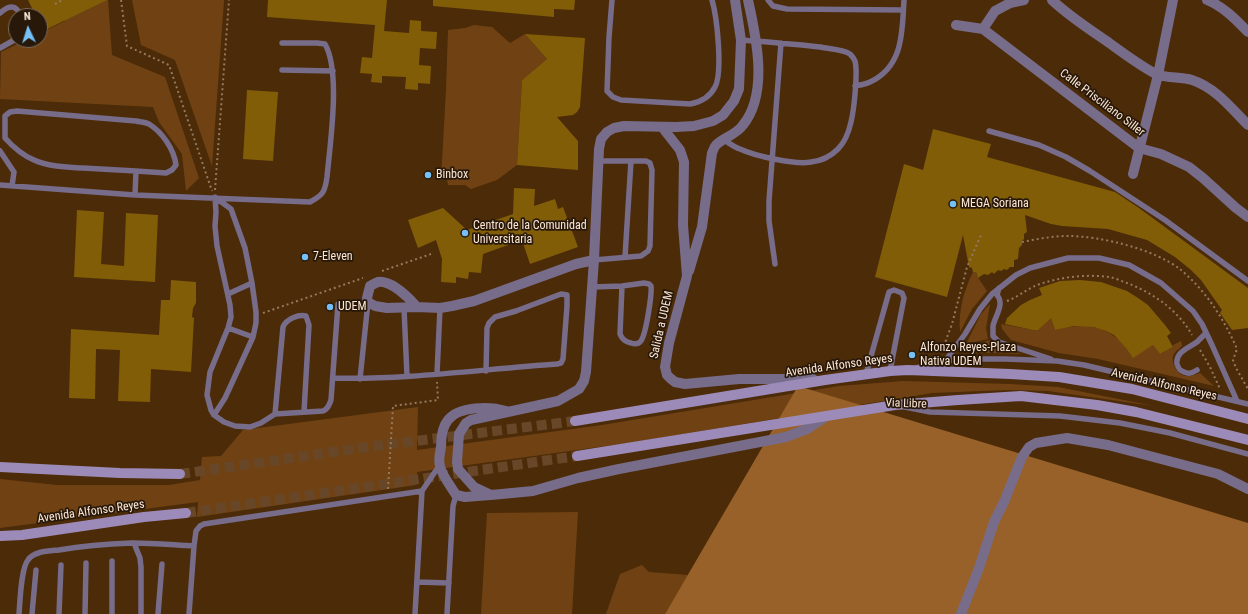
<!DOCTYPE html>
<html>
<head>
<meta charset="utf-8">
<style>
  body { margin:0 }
  #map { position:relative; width:1248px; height:614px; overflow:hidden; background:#4c2b08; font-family:"Roboto Condensed",sans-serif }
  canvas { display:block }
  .north { position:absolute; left:8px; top:8px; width:40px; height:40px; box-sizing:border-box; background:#27180a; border:1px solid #7d6b5b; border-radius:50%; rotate:356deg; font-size:11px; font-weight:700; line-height:16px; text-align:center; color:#fde7d5 }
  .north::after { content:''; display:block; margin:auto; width:14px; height:18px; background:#76c0f7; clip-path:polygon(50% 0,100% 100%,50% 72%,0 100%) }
</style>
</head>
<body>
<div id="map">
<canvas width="1248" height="614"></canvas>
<div class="north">N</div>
</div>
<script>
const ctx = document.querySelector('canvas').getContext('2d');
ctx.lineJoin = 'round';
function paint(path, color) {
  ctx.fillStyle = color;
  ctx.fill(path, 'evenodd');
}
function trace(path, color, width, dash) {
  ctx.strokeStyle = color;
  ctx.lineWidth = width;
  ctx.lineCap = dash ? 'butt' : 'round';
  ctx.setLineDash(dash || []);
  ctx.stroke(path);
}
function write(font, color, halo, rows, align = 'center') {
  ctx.font = font + ' "Roboto Condensed",sans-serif';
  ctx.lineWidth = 3.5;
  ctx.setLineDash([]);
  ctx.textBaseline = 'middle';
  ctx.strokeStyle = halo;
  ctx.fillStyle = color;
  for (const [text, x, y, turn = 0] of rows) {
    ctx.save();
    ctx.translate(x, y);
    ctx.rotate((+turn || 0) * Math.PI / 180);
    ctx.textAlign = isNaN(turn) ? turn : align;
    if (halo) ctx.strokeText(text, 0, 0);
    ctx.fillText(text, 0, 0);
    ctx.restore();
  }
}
paint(new Path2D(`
  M55,0h53l4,55 53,22 34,101 -13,13 -4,-37 -23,-32 -6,-15 -153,-8 1,-47 25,-12h14v-7l25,-12z
  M132,0h92v1l-12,165 -37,-106 -34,-15z
  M474,25l18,2 18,16 15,-9 22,25 -25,21 -5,85 -20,15 -26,9 -6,-4h-17l-1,-6h-6l5,-89 2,-60 17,-2z
  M973,272h3l1,4 10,15 -15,18 -12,23c-2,-20 4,-42 13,-60z
  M990,304l-4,24 2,11 -22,5 15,-30z
  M1050,315l5,15c34,-9 58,-4 78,27l20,-12 7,9 13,-7v-2l8,-4 1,5c-3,3 -7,5 -9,10 -2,8 5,21 15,20 4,0 8,-2 12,-3l14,13 -116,-27 -39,-6 -48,-13 -9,-11 -1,-5 32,6c9,0 12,-8 17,-15z
  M989,340c11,9 19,11 33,14l-62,-2z
  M903,381l107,3 48,3 96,19 -106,-15 -40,-1 -76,3 -304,50 -211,29 -1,13 -219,32 1,-15 -198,26v-49l57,6h112l31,-5 2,-23 19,-1 22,-26 175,-23 -1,43 185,-25 237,-39z
  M578,512l-6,102h-91l6,-101z
  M642,565l7,7 39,3 -23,39h-59l14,-40z`), '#704213');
paint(new Path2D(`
  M798,386l450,137v91h-583z`), '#99612a');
paint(new Path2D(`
  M28,0h79l-64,31 -3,-7v-8h-4z
  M268,0h119l-3,31 25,2 1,-13 11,1v10l16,1 -1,17 -16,-1 -1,17 12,1 -1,18 -12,-1v7l-13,-1 1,-12 -24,-1v7l-11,-1 1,-8 -12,-1 2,-16 10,1 3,-33 -108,-8z
  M433,0h142l-1,10 -20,-1v8l-121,-11z
  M525,34l60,4 -5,69 -3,5 -4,3 -16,2 21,24v29l-61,-5 5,-85 25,-21z
  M247,90l31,2 -5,69 -30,-2z
  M933,129l58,15 -4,13 128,35 24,16 109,80v40l-16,2 -12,-17 2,-3 -21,-30 -10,-10 -16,-13 -28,-17 -39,-11 -46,-3 -11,-2 -26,-9 2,17 -3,2v5l-2,2v4l-3,3 -1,11 -4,1v7h-4l-3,3 -3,-1 -3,2 -3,-1 -4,4 -2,-2 -4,3 -4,-1 -6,4 -2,-6h-3l-1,-4 -3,-1 -6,-32 -16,62 -72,-20 29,-113 19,6z
  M514,188l21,1 -1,17 21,-7 3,10 5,-2 15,40 -48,17 -8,-24 -39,14 -2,19 -12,-1 -1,7 -12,-2v6l-15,-1 1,-23 -6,-19 -18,8 -10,-28 35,-12 24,22 46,-16z
  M77,210l27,2 -3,52 23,2 2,-53 32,2 -3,67 -81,-5z
  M171,280l25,2v21l-3,5 -1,9 2,1 -3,54 -40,-3 -1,33 -32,-1 2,-51 -24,-1 -1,50 -26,-1 2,-69 88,6 2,-35h9z
  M1080,280l21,2 26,9 11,7 10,7 17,20 6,8 -4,3 6,11 -13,7 -7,-9 -20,13 -7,-10 -12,-13 -8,-4 -12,-4 -20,-1 -19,4 -4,-12 -13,12h-5l-28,-6 2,-6 14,-13 9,-5 12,-5 -3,-7 21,-7z`), '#815d08');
trace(new Path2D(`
  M180,474l195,-28 200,-25
  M186,513l391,-57`), '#674727', 10, [10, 5]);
trace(new Path2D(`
  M121,0l6,46 42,19 43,126
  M55,4l7,-4
  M215,190l14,-190
  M1022,242c15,-3 31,-6 46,-6 32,0 87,13 113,34 25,21 43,49 56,79l-4,11 3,8 12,21
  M382,271l49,-17
  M1007,301c11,-4 20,-12 30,-16 23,-8 48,-11 73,-8 5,1 11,4 17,6 26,10 51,27 65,52
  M263,313l100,-35
  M1200,350l10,17 10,22
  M942,351l10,-27 15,-57 14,-32
  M388,489l5,-83 45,-6 -1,-18`), '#95795d', 2, [2, 3]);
trace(new Path2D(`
  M612,0l-3,37 -2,54 6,6 8,3 69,4c11,-2 20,-7 25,-17 8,-15 2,-70 -3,-87
  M768,0l5,6 14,3 116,1
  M0,13c9,-8 16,-9 21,3
  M0,48l16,-9
  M282,70l51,1
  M855,86c5,-1 11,-2 15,-4 34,-16 32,-51 34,-82
  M989,131l50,14 27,12 24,14 75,49 83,61
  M724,140c5,3 10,7 16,9 15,7 55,16 71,13 10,-1 20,-6 27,-13 7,-7 11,-18 13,-27 3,-12 7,-50 4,-61 -1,-3 -3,-5 -5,-7 -8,-5 -21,-5 -30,-7 -26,-3 -52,-5 -79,-7
  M0,151l14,21 -2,14
  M0,185l135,10 175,7c13,-7 15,-10 17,-25 3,-33 14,-105 -2,-133l-8,-1h-35
  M135,195l1,-24 30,2 6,-3 4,-5c-2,-16 -14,-33 -27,-41 -4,-2 -9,-2 -13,-3l-119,-10 -7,1 -5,4v22c8,9 17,17 29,22 15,7 33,7 49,8 18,1 35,2 53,3
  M215,197l1,15 -1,14 2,20 13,59 1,12 -3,11 -18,44 -3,23 4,15 3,5 10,7 11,4 15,1 11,-4 14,-9 48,-3c5,-2 6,-6 8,-11l7,-96
  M625,257l6,-96
  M594,260l47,-4 7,-5 2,-5 2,-76 -2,-7 -4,-2h-47
  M775,264l-6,-43v-20l12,-158
  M592,287l30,-1 22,-3 5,1 2,2c1,7 -5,51 -11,56 -2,2 -6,2 -9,1 -6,-1 -9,-4 -11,-9l2,-48
  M999,288l-2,7c8,9 -2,21 -4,31 0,3 0,7 0,10l6,6 52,17
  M228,294l24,-11
  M404,308l3,68
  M228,328l25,9
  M946,360l19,-26 15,-25 12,-15 24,-19 14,-7 38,-10h31l30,7 32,18 32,28 9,13 10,21 25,56
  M916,368l22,-7 31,-2h36l52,2 27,4 164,39
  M1197,370c-5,3 -9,5 -15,1 -3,-1 -4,-4 -5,-7 -2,-12 13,-17 20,-22 3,-3 6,-6 9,-9
  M437,374l3,-66
  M866,374l23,-82 5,-2 8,3 2,5 -14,73
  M333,378c75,2 150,-9 224,-14l4,-1 2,-4 4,-53v-11l-6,-1 -45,17 -21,6 -6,6 -2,5 -1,43
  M360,379l8,-77
  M905,407l25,5 130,4 60,7 50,10 78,21
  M275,414l8,-87c3,-8 16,-13 23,-11l3,9 -5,87
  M214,415l11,-17 28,-61 3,-14v-11l-4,-29 -7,-35 -14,-39 -15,-11
  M134,543l6,15 1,9v47
  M417,582l32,1
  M19,614c1,-12 2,-46 9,-54 6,-9 21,-9 31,-10 24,-4 49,-6 73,-7 21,0 42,2 62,3
  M32,614l4,-44
  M59,614l2,-49
  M85,614l1,-51
  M112,614v-53
  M158,614l4,-50
  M189,614l5,-68 2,-15 4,-5 4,-2 218,-33
  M415,614l7,-123 17,-25
  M447,614l6,-108 3,-11`), '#776c89', 5.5);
trace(new Path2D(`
  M735,0l6,40 -2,49 -5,12 -11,14 -10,6 -19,5 -18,1 -52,-1 -10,2 -7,4 -6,7 -2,10 -5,111 -8,112 -2,9 -5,8 -21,12 -87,19 -5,3 -7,11 -2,28 1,7 16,18 17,8 42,-4 45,-13 41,-9 167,-32 21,-8 18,-12
  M1052,0c17,16 37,29 56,42 15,11 31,23 48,32 8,4 25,3 36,6 24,8 39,28 56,45
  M1207,0c17,7 29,20 41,32
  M956,25l27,4 156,119 22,6 28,13 14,11 33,30 12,9
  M983,29l12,-18 15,-8 14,-3
  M662,127l18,23 4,12 -1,63 4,51 -18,67 -4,24 2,8 3,3 5,4 10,2 54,-5h74
  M1133,174l25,-99 15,-75
  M689,271l13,-44 10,-74c1,-2 2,-6 4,-8 8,-8 20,-10 27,-20 26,-32 13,-89 5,-125
  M417,307c-8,-9 -26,-27 -39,-25 -3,1 -6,3 -8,4l-3,12 1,4 7,4 12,2 30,-1 23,1 12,-2 22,-5 102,-37 18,-4
  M490,495l-25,2 -9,-2c-4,-7 -15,-21 -16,-29 -2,-6 0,-13 1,-19 0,-8 1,-20 7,-27 11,-14 42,-14 58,-9
  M961,614l18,-46 15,-46 10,-20 18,-45 7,-10 7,-4 31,-5 41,7 110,29 30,15`), '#776c89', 10);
trace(new Path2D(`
  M575,421l250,-41 65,-9 18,-1 102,4 49,3 73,12 116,30
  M577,456l318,-51 63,-5 63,-4 76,9 39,7 112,28
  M0,467l120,6 60,1
  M0,536l22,-1 122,-18 42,-4`), '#9c8bb9', 10);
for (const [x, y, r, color] of [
  [428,175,4,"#76c0f7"],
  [953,204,4,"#76c0f7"],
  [465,233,4,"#76c0f7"],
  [305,257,4,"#76c0f7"],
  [330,307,4,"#76c0f7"],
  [912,355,4,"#76c0f7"]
]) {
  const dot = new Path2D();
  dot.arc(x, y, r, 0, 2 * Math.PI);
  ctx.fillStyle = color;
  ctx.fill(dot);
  trace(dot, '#27180a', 1.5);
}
write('12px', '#fde7d5', '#27180a', [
  ["Calle Prisciliano Siller",1102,103,37],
  ["Salida a UDEM",662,325,-77],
  ["Avenida Alfonso Reyes",839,366,-8],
  ["Avenida Alfonso Reyes",1164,385,13],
  ["Via Libre",906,404,2],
  ["Avenida Alfonso Reyes",91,512,-8]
]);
write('12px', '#fde7d5', '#27180a', [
  ["Binbox",436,175],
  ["MEGA Soriana",961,204],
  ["Centro de la Comunidad",473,226],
  ["Universitaria",473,240],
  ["7-Eleven",313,257],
  ["UDEM",338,307],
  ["Alfonzo Reyes-Plaza",920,348],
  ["Nativa UDEM",920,362]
], 'left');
</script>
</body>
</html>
